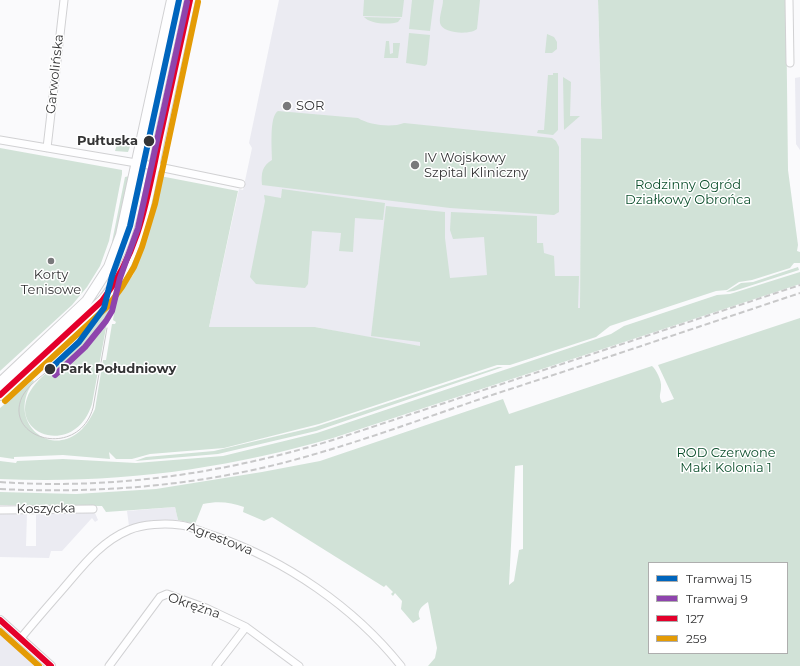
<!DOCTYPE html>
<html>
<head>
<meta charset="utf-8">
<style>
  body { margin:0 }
  #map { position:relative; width:800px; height:666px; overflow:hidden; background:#fafafc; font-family:Montserrat,sans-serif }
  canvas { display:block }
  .legend { position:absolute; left:648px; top:562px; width:140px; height:92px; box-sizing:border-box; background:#fff; border:1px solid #aeaeae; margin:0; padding:5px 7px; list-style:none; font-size:12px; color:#343435 }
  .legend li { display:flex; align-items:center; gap:8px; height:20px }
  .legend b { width:20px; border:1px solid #aeaeae }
</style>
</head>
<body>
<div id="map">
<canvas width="800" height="666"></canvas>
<ul class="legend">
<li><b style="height:5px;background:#0065bd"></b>Tramwaj 15</li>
<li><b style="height:5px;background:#8e44ad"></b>Tramwaj 9</li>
<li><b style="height:5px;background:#e4002b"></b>127</li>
<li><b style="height:5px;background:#e49b05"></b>259</li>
</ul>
</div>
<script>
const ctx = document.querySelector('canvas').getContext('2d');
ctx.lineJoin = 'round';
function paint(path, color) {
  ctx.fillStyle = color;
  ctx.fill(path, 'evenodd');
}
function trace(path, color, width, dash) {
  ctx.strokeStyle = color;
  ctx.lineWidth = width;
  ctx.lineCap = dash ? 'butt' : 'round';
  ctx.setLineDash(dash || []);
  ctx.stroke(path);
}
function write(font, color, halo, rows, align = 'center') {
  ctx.font = font + ' Montserrat,sans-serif';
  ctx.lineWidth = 3;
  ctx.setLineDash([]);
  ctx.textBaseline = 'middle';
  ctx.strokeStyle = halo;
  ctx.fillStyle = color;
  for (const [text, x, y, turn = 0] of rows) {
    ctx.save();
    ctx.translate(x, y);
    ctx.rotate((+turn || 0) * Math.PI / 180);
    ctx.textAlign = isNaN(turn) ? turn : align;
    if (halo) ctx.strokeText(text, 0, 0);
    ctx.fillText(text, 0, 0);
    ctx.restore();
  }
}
paint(new Path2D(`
  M279,0h319l4,140 -21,-1 -1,202 -55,19 -130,-17 -80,-16h-106l30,-138 4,1 9,-42 -3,-5z
  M800,77v73l-4,-6 -1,-66z
  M175,507l3,13h-24l-25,6 -2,-15z
  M0,513h27l-1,33h10v-32l59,-1 3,7 -3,2 -3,-4 -30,33h-11l-2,7 -49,-1z
  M0,632l17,15 22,19h-39z`), '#ebebf2');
paint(new Path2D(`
  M364,0h40l-2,17 -39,-1z
  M412,0h22l-4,31 -21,-2z
  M443,0h37l-3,29c-6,6 -35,5 -37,-6 -1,-7 3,-16 3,-23z
  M598,0h188l2,170 10,75 -1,6 3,1v11h-6l-4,5 -38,12 -13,2 -12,8 -11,1 -106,35 -14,11 -86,28h-13l-178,59 -95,24 -74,6 -18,5h-16l-7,-7 1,7 -47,-4 -49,2v2l-14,-2v-49l33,-28 1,1c-34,46 33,92 61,28l8,-49h3l6,-36h3l1,-2 -3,-2 3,-21 17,-24 10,-24 17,-75 78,15 -29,136h106l105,19v-4l-49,-6 15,-130 59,6v26l5,40 37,-3 -3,-38 -31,2 -3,-9 1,-18 86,4v27h6l1,10 10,3 1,20h24l-1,32h2l1,-170 21,1z
  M364,17l37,1 -3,4c-9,3 -28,2 -34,-5z
  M409,33l21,2 -3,29 -2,2 -19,-3z
  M547,34l7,3 3,5v7l-5,4h-7z
  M386,41h3l1,13 3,-1v-10h7l-2,15h-14z
  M553,73h5v57l-5,5 -16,-2 1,-3h6l4,-55h5z
  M563,77l8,5 -1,34h10l-16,14z
  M278,111l80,7c11,7 34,10 46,5l148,15 4,3 3,6v65l-5,3 -104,-7 -188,-23c-1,-12 0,-19 10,-25 0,-10 -3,-44 6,-49z
  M128,137l5,1 -5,14 -13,-1 3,-10 9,2z
  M0,148l122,22v4l-13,67 -9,25 -13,21 -15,18 -72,66z
  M130,176l-14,63 -4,3 13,-65z
  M282,189l103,14 -2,17 -28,-2 -2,34 -14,-1 2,-18 -29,-2 -4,53 -3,4 -49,-4 -6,-7 15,-76 -1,-6 17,3z
  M798,267l1,3 -65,21 -8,1 15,-9 12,-1z
  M800,272v12l-467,154c-111,32 -218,46 -333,41v-18l16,2 1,-2 46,-2 73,4 87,-7 94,-23 294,-99 13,-8 93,-31 13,-1z
  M104,305l-1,4 -97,90 -1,-3z
  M110,306l-18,98c-16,52 -79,33 -65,-6 7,-20 36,-37 50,-52 12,-13 21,-28 33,-40z
  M800,318v348h-372l7,-8 2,-10 -9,-46c-6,4 -12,9 -8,17l-7,4 -12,-14 1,-8 -7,-8 -2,3 -2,-2 2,-2 -7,-7 -2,2 -112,-70 -8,4 -21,-9 1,-5c-14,-5 -26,-6 -41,-3l-8,20 -17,-4 -3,-13 -69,5 -4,-6 -102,-1v-13l76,2 80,-5 106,-17 58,-11 183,-62 6,15 143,-48c4,3 10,15 9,21 0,7 -3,9 1,16l12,-4 -16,-34zM523,465v84l-4,1 -5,31 -5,4 6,-119zM649,563h138v90h-138z
  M498,367h5l-187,64 -98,23 -83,7 11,-4 68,-6 101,-24z`), '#d1e2d7');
const minor = new Path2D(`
  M789,0l1,63
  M0,140l154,26 87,18
  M47,148l17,-148
  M0,510l93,-1
  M21,638c13,-16 27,-32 41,-48 20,-23 38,-48 67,-60 14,-6 36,-7 51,-5 11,1 24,8 35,11 70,24 139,71 186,130
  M109,666l51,-69 7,-3 39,14 40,19 53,39
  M216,666l30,-39`);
const tertiary = new Path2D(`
  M0,620l51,46`);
const secondary = new Path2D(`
  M0,383l87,-82 22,-34 12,-32 51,-235
  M0,395l102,-94c40,-45 46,-108 58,-164 10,-46 20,-91 30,-137`);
trace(minor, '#d1d1d3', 9);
trace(tertiary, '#d1d1d3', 10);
trace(secondary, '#d1d1d3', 12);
trace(minor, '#fefeff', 7);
trace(tertiary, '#fefeff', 8);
trace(secondary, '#fefeff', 10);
trace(new Path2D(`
  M50,369c-9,8 -22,16 -28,28 -19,42 56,63 71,11l14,-80`), '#c8c8c9', 1);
trace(new Path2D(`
  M0,482c114,8 227,-9 336,-43l464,-154
  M0,489c85,4 169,-1 253,-19 82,-18 162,-49 242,-76 102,-33 203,-67 305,-101`), '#c8c8c9', 2, [6, 3]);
trace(new Path2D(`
  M0,395l102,-94c39,-52 45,-103 58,-164 10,-46 20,-91 30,-137
  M0,620l51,46`), '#e4002b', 6);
trace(new Path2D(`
  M5,401l103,-95 14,-19 12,-20 8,-20 13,-43 43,-202
  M0,631l39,35`), '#e49b05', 6);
trace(new Path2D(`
  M50,369l29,-27 25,-34 8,-32 18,-50 49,-226`), '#0065bd', 6);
trace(new Path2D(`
  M55,375l30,-28 21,-26 6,-10 8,-33 18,-50 49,-226`), '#8e44ad', 6);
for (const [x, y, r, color] of [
  [287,106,5,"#79797b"],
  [149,141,6,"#343435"],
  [415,165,5,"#79797b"],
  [51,261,4,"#79797b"],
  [50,369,6,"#343435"]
]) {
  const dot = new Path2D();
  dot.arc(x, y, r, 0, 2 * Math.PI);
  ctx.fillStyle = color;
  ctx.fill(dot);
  trace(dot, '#fff', 1.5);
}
write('13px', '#343435', '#fff', [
  ["Garwolińska",55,74,-84],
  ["Koszycka",46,509,-1],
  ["Agrestowa",220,539,21],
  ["Okrężna",194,606,19]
]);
write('13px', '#343435', '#fff', [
  ["SOR",296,106],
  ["IV Wojskowy",424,158],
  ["Szpital Kliniczny",424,173],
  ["Korty",51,275,"center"],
  ["Tenisowe",51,290,"center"]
], 'left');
write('bold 13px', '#343435', '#fff', [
  ["Pułtuska",138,141],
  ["Park Południowy",60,369,"left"]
], 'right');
write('13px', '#0b4e2b', '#fff', [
  ["Rodzinny Ogród",688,185],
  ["Działkowy Obrońca",688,200],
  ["ROD Czerwone",726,453],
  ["Maki Kolonia 1",726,468]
]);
</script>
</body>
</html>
